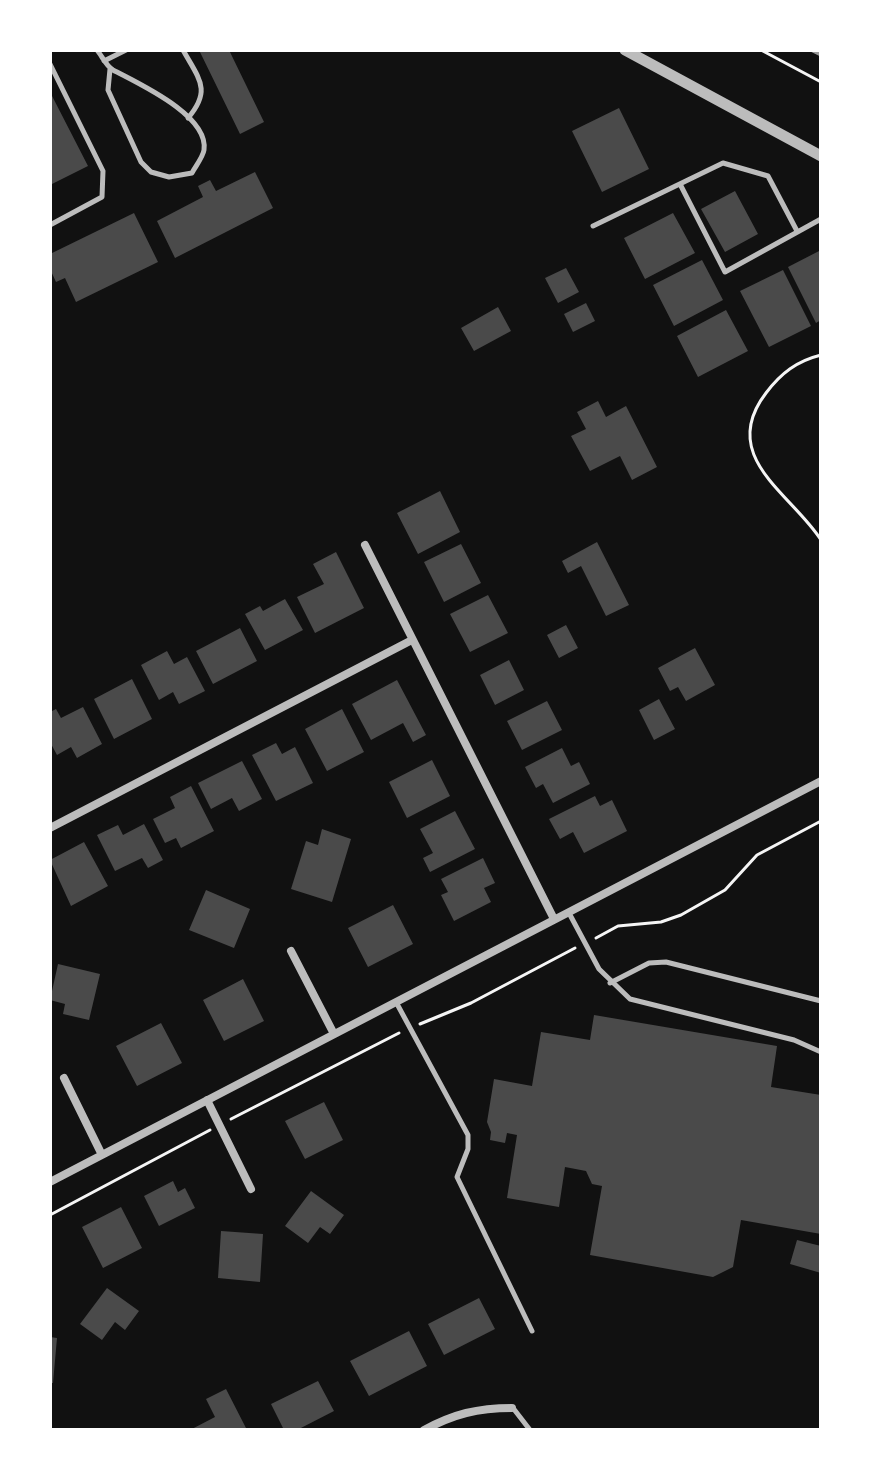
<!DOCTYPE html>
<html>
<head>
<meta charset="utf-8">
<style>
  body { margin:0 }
  #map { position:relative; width:871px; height:1480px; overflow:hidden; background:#111; font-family:Commissioner,sans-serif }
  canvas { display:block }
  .frame { position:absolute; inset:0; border:52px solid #fff; pointer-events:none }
</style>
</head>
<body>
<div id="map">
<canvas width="871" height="1480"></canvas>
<div class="frame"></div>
</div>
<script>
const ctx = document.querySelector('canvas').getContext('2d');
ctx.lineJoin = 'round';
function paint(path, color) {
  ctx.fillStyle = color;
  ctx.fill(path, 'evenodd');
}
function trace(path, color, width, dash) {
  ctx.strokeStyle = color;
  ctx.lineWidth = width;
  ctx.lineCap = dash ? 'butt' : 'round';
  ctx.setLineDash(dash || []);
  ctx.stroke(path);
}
paint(new Path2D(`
  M199,50h30l35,72 -24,12z
  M50,92l38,74 -38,19z
  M619,108l30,61 -47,23 -30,-61z
  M255,172l18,36 -98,50 -18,-37 46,-24 -5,-11 12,-6 6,11z
  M735,191l23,43 -33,18 -24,-43z
  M134,213l24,49 -82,40 -11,-24 -9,4 -6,-13v-15z
  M673,213l22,40 -50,26 -21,-41z
  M821,250v70l-5,3 -28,-56z
  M702,260l21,40 -49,26 -21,-41z
  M566,268l13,24 -21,11 -13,-25z
  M783,270l28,56 -42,21 -29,-56z
  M586,303l9,18 -22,11 -9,-18z
  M498,307l13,24 -37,20 -13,-23z
  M726,310l22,41 -50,26 -21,-41z
  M598,401l8,16 20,-11 31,61 -25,13 -12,-24 -30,15 -19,-35 15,-7 -9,-17z
  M440,491l20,41 -42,22 -21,-41z
  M597,542l32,63 -23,11 -25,-50 -13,7 -6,-12z
  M461,544l20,39 -37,19 -20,-40z
  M336,552l28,56 -49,25 -18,-36 27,-13 -11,-20z
  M488,595l20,38 -38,19 -20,-38z
  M285,599l18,31 -38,20 -20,-36 15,-8 3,5z
  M566,625l12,23 -19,10 -12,-23z
  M240,628l17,33 -44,23 -17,-33z
  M695,648l20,37 -29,16 -8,-14 -8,4 -12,-23z
  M167,651l7,13 13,-7 18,34 -26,13 -6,-12 -14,8 -18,-35z
  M509,660l15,30 -29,15 -15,-30z
  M132,679l20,40 -38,20 -20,-40z
  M397,680l29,55 -13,7 -10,-19 -32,17 -19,-36z
  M659,699l16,30 -21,11 -15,-30z
  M547,701l15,29 -40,20 -15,-29z
  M83,707l19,37 -25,14 -6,-11 -14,8 -7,-13v-30l6,-3 5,9z
  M342,709l22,43 -37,19 -22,-42z
  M276,743l6,11 13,-7 18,36 -37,18 -24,-46z
  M562,748l9,18 8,-4 11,22 -37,19 -10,-19 -7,4 -11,-21z
  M432,760l18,36 -43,22 -18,-36z
  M242,761l20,38 -23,12 -7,-13 -21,11 -13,-26z
  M191,786l23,45 -33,17 -5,-10 -11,5 -12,-24 22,-11 -5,-11z
  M595,796l5,10 12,-6 15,31 -43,22 -11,-21 -13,7 -11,-20z
  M455,811l20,38 -45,23 -7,-14 10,-5 -13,-24z
  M144,824l19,36 -15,8 -6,-10 -27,13 -18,-36 21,-10 5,10z
  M322,829l29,10 -19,63 -41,-13 15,-48 12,4z
  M84,842l24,44 -37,20 -21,-46z
  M483,858l12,25 -11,5 7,14 -37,19 -13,-26 7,-3 -7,-13z
  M206,890l44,19 -16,39 -45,-18z
  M393,905l20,39 -45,23 -20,-39z
  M58,964l42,10 -11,46 -26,-6 2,-10 -15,-4z
  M243,979l21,42 -40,20 -21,-41z
  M594,1015l183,31 -6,41 50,8v139l-80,-14 -8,47 -20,10 -123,-22 12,-69 -10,-2 -6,-13 -21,-4 -6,40 -52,-9 10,-63 -10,-2 -2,10 -15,-3 1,-8 -4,-10 7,-43 38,7 9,-54 49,8z
  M161,1023l21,40 -45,23 -21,-40z
  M324,1102l19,38 -38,19 -20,-38z
  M173,1181l5,11 7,-4 10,20 -36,18 -15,-30z
  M311,1191l33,24 -14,19 -10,-7 -12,16 -23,-17z
  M121,1207l21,41 -39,20 -21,-41z
  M221,1231l42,3 -3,48 -42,-4z
  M797,1240l24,6v27l-31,-9z
  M107,1288l32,23 -14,19 -10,-8 -13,18 -22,-16z
  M479,1298l16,31 -51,26 -16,-31z
  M409,1331l18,35 -58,30 -19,-35z
  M50,1337l7,1 -4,45h-3z
  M318,1381l16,30 -37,19h-13l-13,-26z
  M226,1389l21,41h-57l25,-13 -9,-18z`), '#4a4a4a');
trace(new Path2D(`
  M761,50l60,32
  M821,355c-24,6 -40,18 -55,38 -49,64 26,101 55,147
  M596,938l22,-12 43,-4 20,-7 44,-25 32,-35 64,-34
  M420,1024l51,-21 104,-55
  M231,1119l168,-86
  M50,1215l160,-85`), '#f5f5f5', 3);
trace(new Path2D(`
  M97,50c5,6 9,16 16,20 24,13 96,45 91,80 -1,7 -9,17 -12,23l-23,4 -18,-5 -10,-10 -33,-72 2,-21
  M183,50c16,29 29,40 5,68
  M104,61l22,-11
  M50,64l53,107 -1,26 -52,28
  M680,184l45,88 96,-53
  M593,226l130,-63 45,13 29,55
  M569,913l30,56 31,30 164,41 27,12
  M610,983l39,-20 17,-1 155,39
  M396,1002l72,133v14l-11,28 75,154
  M513,1408l17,22`), '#bcbcbc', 5);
trace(new Path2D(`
  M365,545l189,374
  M50,828l360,-187
  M291,951l43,83
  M64,1078l38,77
  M207,1100l44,89
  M50,1182l771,-401
  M424,1430c30,-16 53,-22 88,-22`), '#bcbcbc', 8);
trace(new Path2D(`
  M625,50l196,106`), '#bcbcbc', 11);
trace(new Path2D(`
  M813,50l8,4`), '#9a9a9a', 5);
</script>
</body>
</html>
